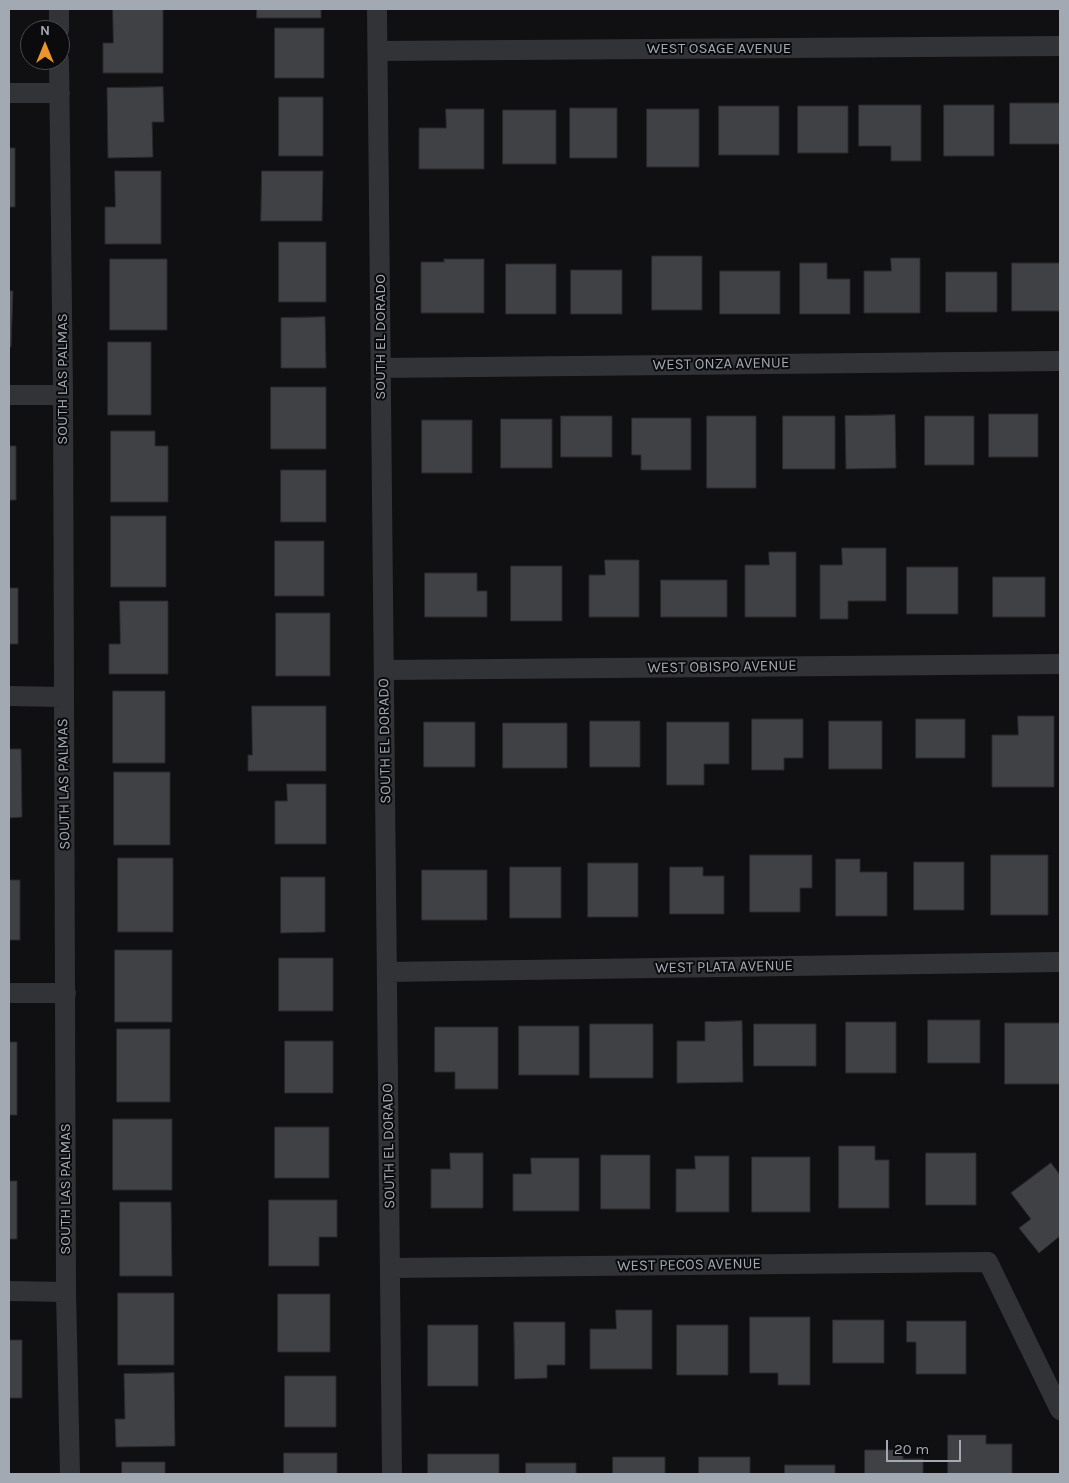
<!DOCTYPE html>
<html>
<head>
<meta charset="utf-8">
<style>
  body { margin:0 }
  #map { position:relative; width:1069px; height:1483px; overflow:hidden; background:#101012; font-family:Karla,sans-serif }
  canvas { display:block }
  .frame { position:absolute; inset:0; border:10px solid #a2a9b2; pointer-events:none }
  .north { position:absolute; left:20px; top:20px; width:50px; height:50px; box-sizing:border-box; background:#0b0b0d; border:1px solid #474a4f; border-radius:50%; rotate:0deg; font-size:14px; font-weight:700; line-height:20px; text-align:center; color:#a2a9b2 }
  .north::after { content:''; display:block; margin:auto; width:18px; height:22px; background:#ed952d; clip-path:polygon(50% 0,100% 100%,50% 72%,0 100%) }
  .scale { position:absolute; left:886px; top:1440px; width:75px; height:22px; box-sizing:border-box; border:2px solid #a2a9b2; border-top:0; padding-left:6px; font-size:15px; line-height:18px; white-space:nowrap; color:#a2a9b2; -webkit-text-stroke:4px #0b0b0d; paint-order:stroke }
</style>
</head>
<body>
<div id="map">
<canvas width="1069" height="1483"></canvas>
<div class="frame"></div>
<div class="north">N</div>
<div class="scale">20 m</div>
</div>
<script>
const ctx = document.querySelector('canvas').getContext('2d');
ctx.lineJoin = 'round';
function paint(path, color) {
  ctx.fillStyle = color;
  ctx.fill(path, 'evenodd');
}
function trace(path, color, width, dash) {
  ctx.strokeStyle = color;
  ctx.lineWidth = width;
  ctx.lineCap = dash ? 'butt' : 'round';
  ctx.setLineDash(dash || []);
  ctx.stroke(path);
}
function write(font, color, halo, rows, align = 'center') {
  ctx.font = font + ' Karla,sans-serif';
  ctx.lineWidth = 4;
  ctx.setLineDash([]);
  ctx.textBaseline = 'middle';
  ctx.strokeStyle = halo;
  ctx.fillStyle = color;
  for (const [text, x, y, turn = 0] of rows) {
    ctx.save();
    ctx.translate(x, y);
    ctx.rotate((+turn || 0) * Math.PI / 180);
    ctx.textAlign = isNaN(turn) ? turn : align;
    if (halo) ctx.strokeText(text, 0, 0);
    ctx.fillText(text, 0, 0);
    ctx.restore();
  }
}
const building = new Path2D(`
  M113,9h50v64h-60v-30h10z
  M257,9h64v9h-64z
  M275,28h49v50h-49z
  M163,87l1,35h-12l1,35 -45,1 -1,-70z
  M279,97h44v59h-44z
  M1010,103h50v41h-50z
  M859,105h62v56h-30v-15h-32z
  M944,105h50v51h-50z
  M719,106h60v49h-60z
  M798,106h50v47h-50z
  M570,108h47v50h-47z
  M446,109h38v60h-65v-41h27z
  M647,109h52v58h-52z
  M503,110h53v54h-53z
  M9,148h6v59h-6z
  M115,171h46v73h-56v-37h10z
  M262,171h61l-1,50h-61z
  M279,242h47v60h-47z
  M652,256h50v54h-50z
  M891,258h29v55h-56v-42h27z
  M110,259h57v71h-57z
  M444,259h40v54h-63v-51h23z
  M800,263h27v16h23v35h-50z
  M1012,263h48v48h-48z
  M506,264h50v50h-50z
  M571,270h51v44h-51z
  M720,271h60v43h-60z
  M946,272h51v40h-51z
  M9,291h4l-2,56h-2z
  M325,317l1,51h-45v-50z
  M108,342h43v73h-43z
  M271,387h55v62h-55z
  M989,414h49v43h-49z
  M895,415l1,53 -50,1 -1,-53z
  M561,416h51v41h-51z
  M707,416h49v72h-49z
  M783,416h52v53h-52z
  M925,416h49v49h-49z
  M632,418h59v52h-50v-15h-9z
  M501,419h51v49h-51z
  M422,420h50v53h-50z
  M111,431h44v15h13v56h-57z
  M9,446h7v54h-7z
  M281,470h45v52h-45z
  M111,516h55v71h-55z
  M275,541h49v55h-49z
  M842,548h44v53h-38v18h-28v-54h22z
  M769,552h27v65h-51v-52h24z
  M605,560h34v57h-50v-42h16z
  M511,566h51v55h-51z
  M907,567h51v47h-51z
  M425,573h52v18h10v26h-62z
  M993,577h52v40h-52z
  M661,580h66v37h-66z
  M9,588h9v56h-9z
  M120,601h48v73h-59v-30h11z
  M276,613h54v63h-54z
  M113,691h52v72h-52z
  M252,706h74v65h-78v-16h4z
  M1018,716h36v71h-62v-52h26z
  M752,719h51v39h-19v12h-32z
  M916,719h49v39h-49z
  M590,721h50v46h-50z
  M829,721h53v48h-53z
  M424,722h51v45h-51z
  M667,722h62v42h-25v21h-37z
  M503,723h64v45h-64z
  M9,749h12l1,68 -13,1z
  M114,772h56v73h-56z
  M287,784h39v60h-51v-43h12z
  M750,855h62v33h-12v24h-50z
  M991,855h57v60h-57z
  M118,858h55v74h-55z
  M836,859h24v13h27v44h-51z
  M914,862h50v48h-50z
  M588,863h50v54h-50z
  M510,867h51v51h-51z
  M670,867h33v9h21v38h-54z
  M422,870h65v50h-65z
  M281,877h44v55l-44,1z
  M9,880h11v60h-11z
  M115,950h57v72h-57z
  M279,958h54v53h-54z
  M928,1020h52v43h-52z
  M742,1021l1,61 -66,1v-42h28v-19z
  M846,1022h50v51h-50z
  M1005,1023h55v61h-55z
  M590,1024h63v54h-63z
  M754,1024h62v42h-62z
  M519,1026h60v49h-60z
  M435,1027h63v62h-43v-17h-20z
  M117,1029h53v73h-53z
  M285,1041h48v52h-48z
  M9,1042h8v73h-8z
  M113,1119h59v71h-59z
  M275,1127h54v51h-54z
  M839,1146h36v14h14v48h-50z
  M450,1153h33v55h-52v-39h19z
  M926,1153h50v52h-50z
  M601,1155h49v54h-49z
  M695,1156h34v56h-53v-43h19z
  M752,1157h58v55h-58z
  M531,1158h48v53h-66v-37h18z
  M1051,1163l9,12v61l-21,17 -20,-25 12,-9 -20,-26z
  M9,1181h8v58h-8z
  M269,1200h68v37h-18v29h-50z
  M120,1202h51l1,74h-52z
  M118,1293h56v72h-56z
  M278,1294h52v58h-52z
  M616,1310h36v59h-62v-40h26z
  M750,1317h60v68h-32v-12h-28z
  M833,1320h51v43h-51z
  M907,1321h59v53h-50v-32h-9z
  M514,1322h51v43h-18v13l-32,1z
  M428,1325h50v61h-50z
  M677,1325h51v50h-51z
  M9,1340h13v58h-13z
  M174,1373l1,73 -59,1 -1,-28h10l-1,-45z
  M285,1376h51v51h-51z
  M948,1435h38v9h26v30h-64z
  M865,1450h38v9h20v15h-58z
  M284,1453h53v21h-53z
  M428,1454h71v20h-71z
  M613,1457h52v17h-52z
  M699,1457h51v17h-51z
  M122,1462h43v12h-43z
  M526,1463h50v11h-50z
  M785,1465h50v9h-50z`);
paint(building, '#3f4145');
trace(building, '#2a2b2e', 1);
trace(new Path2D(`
  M59,9v21
  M377,9l15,1465
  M378,51l682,-5
  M59,60l4,335 3,897 4,182
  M9,93h51
  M381,368l679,-7
  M9,395h54
  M384,670l676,-6
  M9,696l54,1
  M387,972l673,-10
  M9,993h57
  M390,1268l598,-6 72,148
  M9,1291l57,1`), '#313337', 20);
write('15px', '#a2a9b2', '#0b0b0d', [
  ["WEST OSAGE AVENUE",719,49],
  ["SOUTH EL DORADO",381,337,-90],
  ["WEST ONZA AVENUE",721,364,-1],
  ["SOUTH LAS PALMAS",63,379,-90],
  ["WEST OBISPO AVENUE",722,667,-1],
  ["SOUTH EL DORADO",385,741,-91],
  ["SOUTH LAS PALMAS",64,784,-91],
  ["WEST PLATA AVENUE",724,967,-1],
  ["SOUTH EL DORADO",389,1146,-91],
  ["SOUTH LAS PALMAS",66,1189,-90],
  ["WEST PECOS AVENUE",689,1265,-1]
]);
</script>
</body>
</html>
